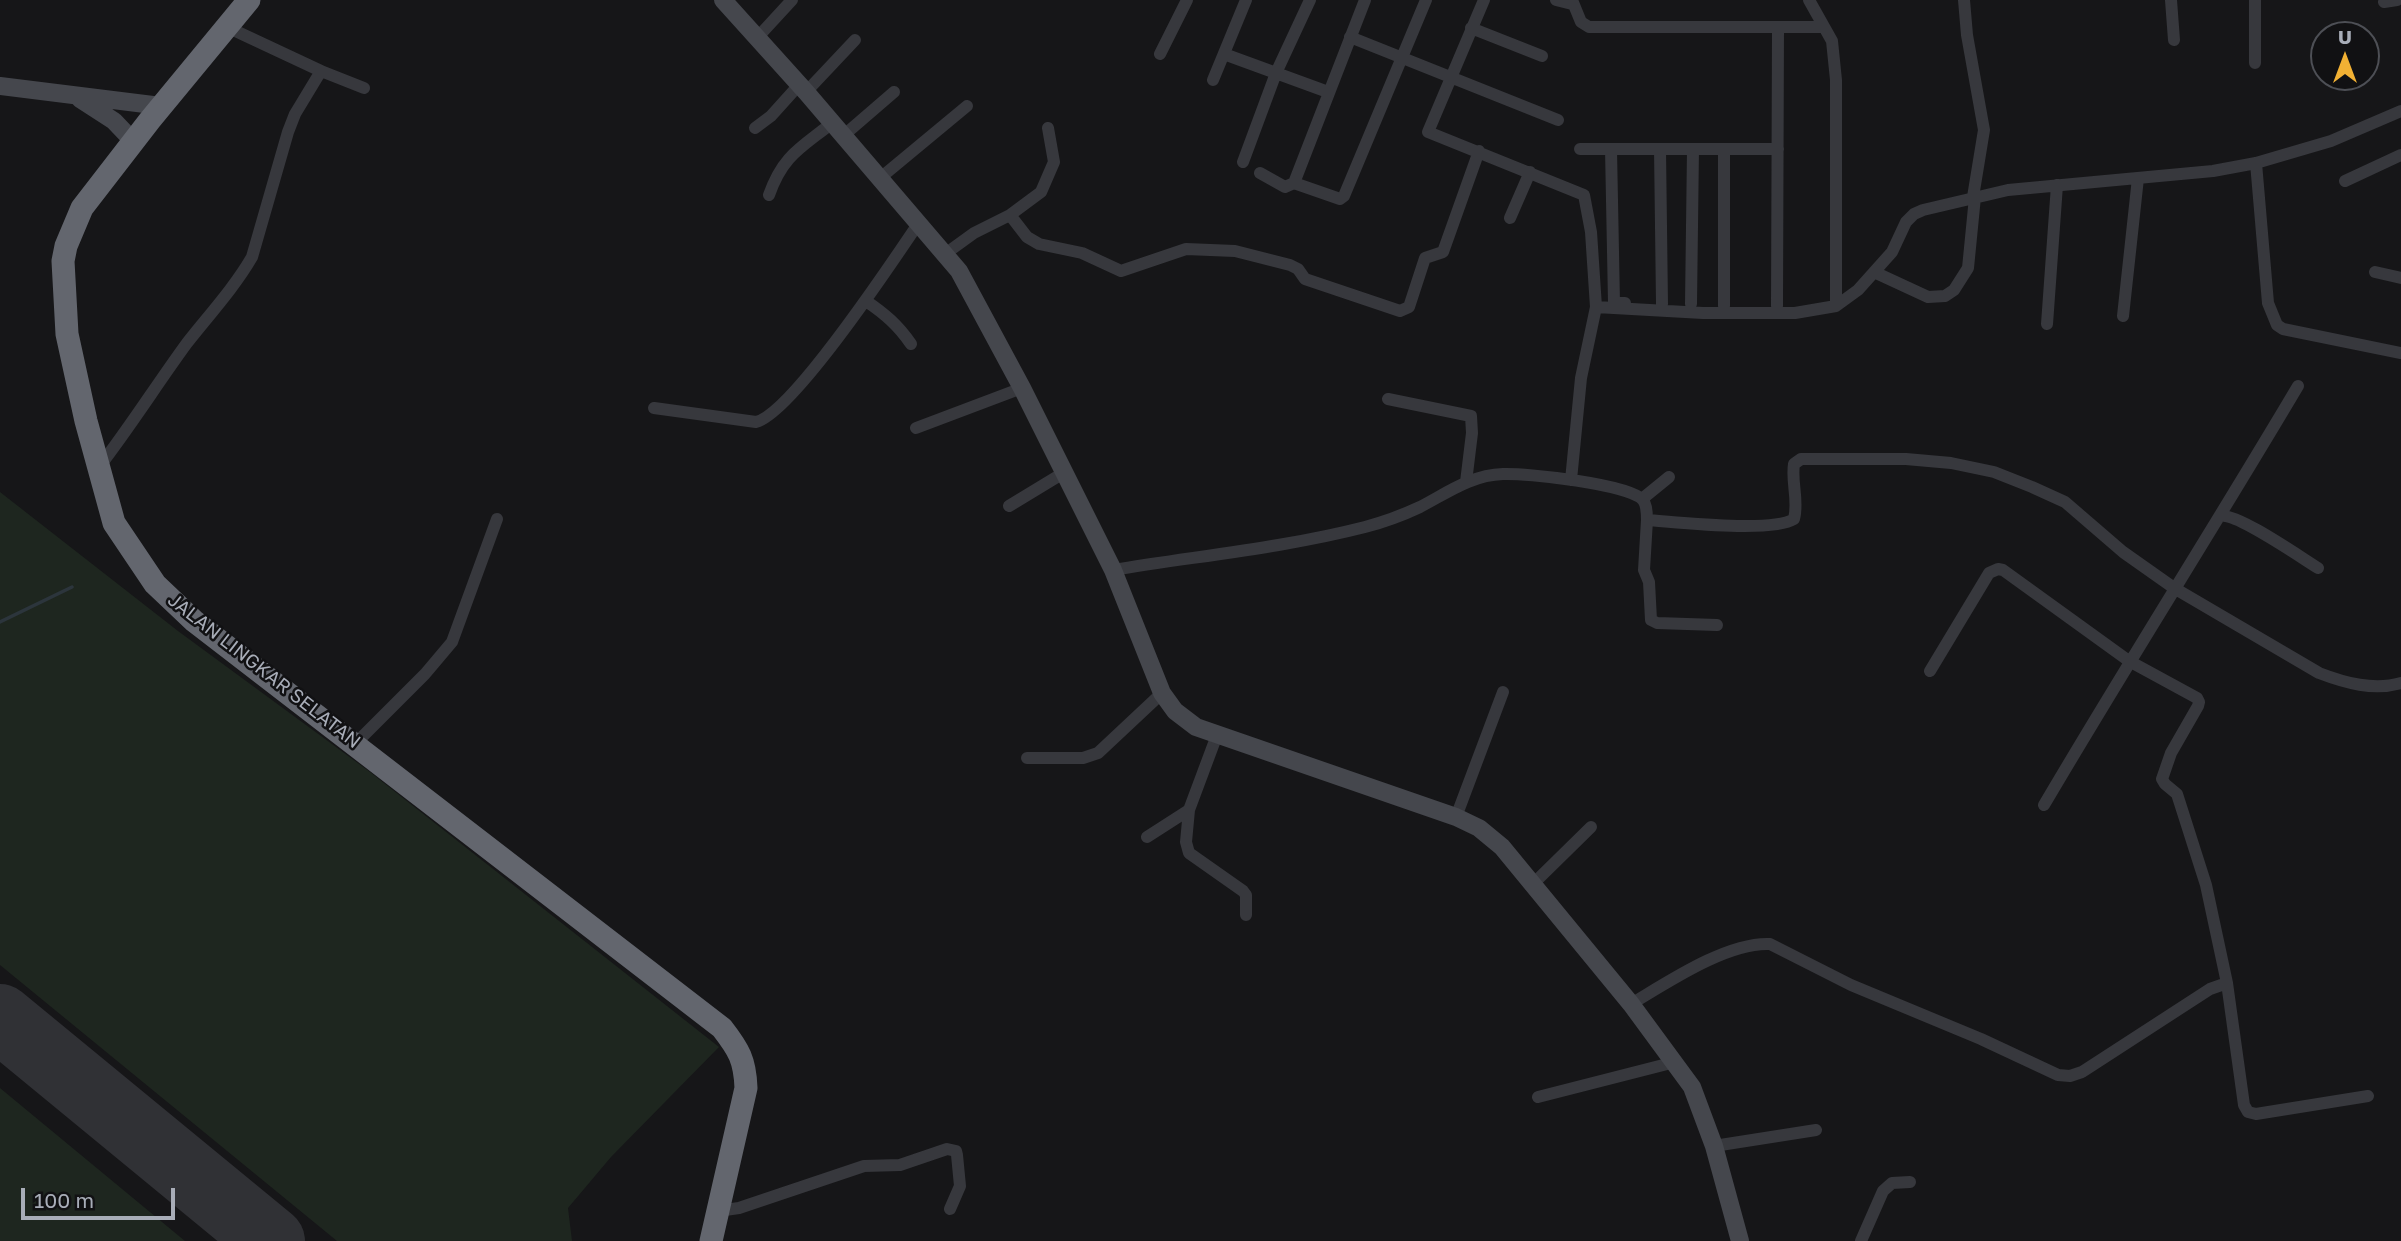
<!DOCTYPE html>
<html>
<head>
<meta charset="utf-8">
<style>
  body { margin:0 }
  #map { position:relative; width:2401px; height:1241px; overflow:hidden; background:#161618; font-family:"Golos Text",sans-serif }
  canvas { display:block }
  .north { position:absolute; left:2310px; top:21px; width:70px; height:70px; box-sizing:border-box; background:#111113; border:2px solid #4d4f55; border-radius:50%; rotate:0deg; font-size:19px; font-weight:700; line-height:28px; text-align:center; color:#a8adb8 }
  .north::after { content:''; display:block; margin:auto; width:24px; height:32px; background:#f2b134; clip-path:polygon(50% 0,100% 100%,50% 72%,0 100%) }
  .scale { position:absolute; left:21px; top:1188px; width:154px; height:32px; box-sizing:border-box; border:4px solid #a8adb8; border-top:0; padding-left:9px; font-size:21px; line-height:24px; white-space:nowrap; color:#a8adb8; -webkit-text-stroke:5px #111113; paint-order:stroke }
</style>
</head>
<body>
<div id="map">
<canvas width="2401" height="1241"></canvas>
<div class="north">U</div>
<div class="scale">100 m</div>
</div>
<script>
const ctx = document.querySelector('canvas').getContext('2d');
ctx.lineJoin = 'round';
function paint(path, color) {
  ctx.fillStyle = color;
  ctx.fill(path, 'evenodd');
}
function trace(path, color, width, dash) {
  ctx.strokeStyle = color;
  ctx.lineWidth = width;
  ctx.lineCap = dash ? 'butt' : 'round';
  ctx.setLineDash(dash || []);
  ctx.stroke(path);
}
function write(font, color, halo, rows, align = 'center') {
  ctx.font = font + ' "Golos Text",sans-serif';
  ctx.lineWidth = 5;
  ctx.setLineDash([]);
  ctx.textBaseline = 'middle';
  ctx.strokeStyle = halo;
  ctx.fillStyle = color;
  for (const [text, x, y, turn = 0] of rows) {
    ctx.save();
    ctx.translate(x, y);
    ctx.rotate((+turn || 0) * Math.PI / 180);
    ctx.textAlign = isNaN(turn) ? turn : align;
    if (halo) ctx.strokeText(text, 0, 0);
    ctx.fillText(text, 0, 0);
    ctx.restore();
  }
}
paint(new Path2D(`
  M0,492l178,139 192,141 349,275 -108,110 -43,51 4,33h-235l-337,-276z
  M0,1088l185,153h-185z`), '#1e261f');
trace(new Path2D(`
  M0,622l72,-35`), '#2c353c', 3.5);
trace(new Path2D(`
  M0,1018l271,223`), '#303135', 68);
trace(new Path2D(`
  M1310,0l-34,73 52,19
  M1365,0l-71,183 46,16 4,-3 82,-196
  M1484,0l-56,132 156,63 7,37 5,75 -15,71 -10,102
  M1556,0l16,4
  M1572,0l9,22 8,5h189
  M1809,0l23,41 4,39v226
  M1964,0l3,35 17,95 -11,67
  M2171,0l3,40
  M2255,0v63
  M2384,2l13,-2
  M1471,28l71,28
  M1350,37l208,83
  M757,38l35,-38
  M1160,54l27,-54
  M1224,54l52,19 -33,89
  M321,71l43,17
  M1213,80l33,-80
  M806,92l49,-52
  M755,128l16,-12 27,-30
  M843,136l51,-44
  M1580,149h198
  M1611,149l3,154h11
  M1660,149l2,155
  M2256,163l12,140 9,22 6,4 118,24
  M1260,173l25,14 9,-4
  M879,179l88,-73
  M2345,181l56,-26
  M769,195c14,-40 32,-47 63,-72
  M1010,215l31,-23 13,-30 -6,-34
  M1510,218l20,-46
  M945,254l29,-21 36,-18 17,22 12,7 43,9 39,18 65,-22 49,2 55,14 8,4 7,10 95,32 9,-4 16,-49 18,-6 36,-101
  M1874,272l54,25 17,-1 9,-6 14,-22 7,-71
  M2375,272l26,6
  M866,301c19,13 32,24 45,43
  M1691,304l2,-155
  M1724,306v-157
  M1777,306l1,-279h45
  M1596,307l107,6h92l41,-7 22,-16 34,-38 14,-30 8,-8 9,-4 85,-20 205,-19 43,-8 75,-22 70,-30
  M2123,316l15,-138
  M2047,324l10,-139
  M1388,399l83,17 1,17 -6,49
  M654,408l102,14c36,-9 137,-161 162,-198
  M916,428l106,-40
  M99,467c31,-40 58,-83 88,-124 22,-28 47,-55 65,-86l36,-125 7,-18 26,-43 -94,-44
  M1642,499l27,-22
  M1009,506l56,-34
  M2221,516c16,-3 79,41 97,52
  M1647,520l-3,50 5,12 2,38 6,3 60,2
  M1113,570c84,-14 170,-22 252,-43 19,-5 38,-12 55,-20 27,-14 51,-32 83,-33 23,-1 126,10 140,26 4,5 4,14 4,20 30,2 125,13 147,-1 5,-18 -3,-37 0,-55l7,-5h105l45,4 43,9 38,15 33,15 58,50 51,36 145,85c26,10 55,18 82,10
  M1930,671l59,-98 9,-4 5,1 126,91 68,37 2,4 -1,4 -27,47 -9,26 3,5 12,10 29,91 21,98 17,122 4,7 8,2 112,-18
  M355,744l70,-70 27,-32 45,-123
  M1027,758h56l15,-5 64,-60
  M2044,805c83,-141 171,-279 254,-419
  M1189,810l-3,32 3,11 54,38 3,4v20
  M1456,817l47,-125
  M1147,837l42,-27 28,-75
  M1534,883l57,-56
  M1631,1004c37,-22 96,-62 139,-60l81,41 130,54 77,36 12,1 12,-4 128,-83 17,-6
  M1538,1097l137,-35
  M1714,1146l102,-16
  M718,1211l21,-3 125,-42 36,-1 47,-16 9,2 1,4 3,31 -10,23
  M1861,1241l22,-50 9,-8 18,-1`), '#37383d', 12);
trace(new Path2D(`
  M723,0l83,92 153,179 63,117 91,182 49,123 13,18 21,16 260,90 23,11 23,19 129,157 61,83 22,59 26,95
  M0,86l161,20
  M80,99l34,22 19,20`), '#45474d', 18);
trace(new Path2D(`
  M249,0l-99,120 -68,88 -16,38 -3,15 4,73 19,87 28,102 41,61 39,37 528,407c17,22 23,32 24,60l-35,153`), '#63666e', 23);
write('19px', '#a8adb8', '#111113', [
  ["JALAN LINGKAR SELATAN",264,671,38]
]);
</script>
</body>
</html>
